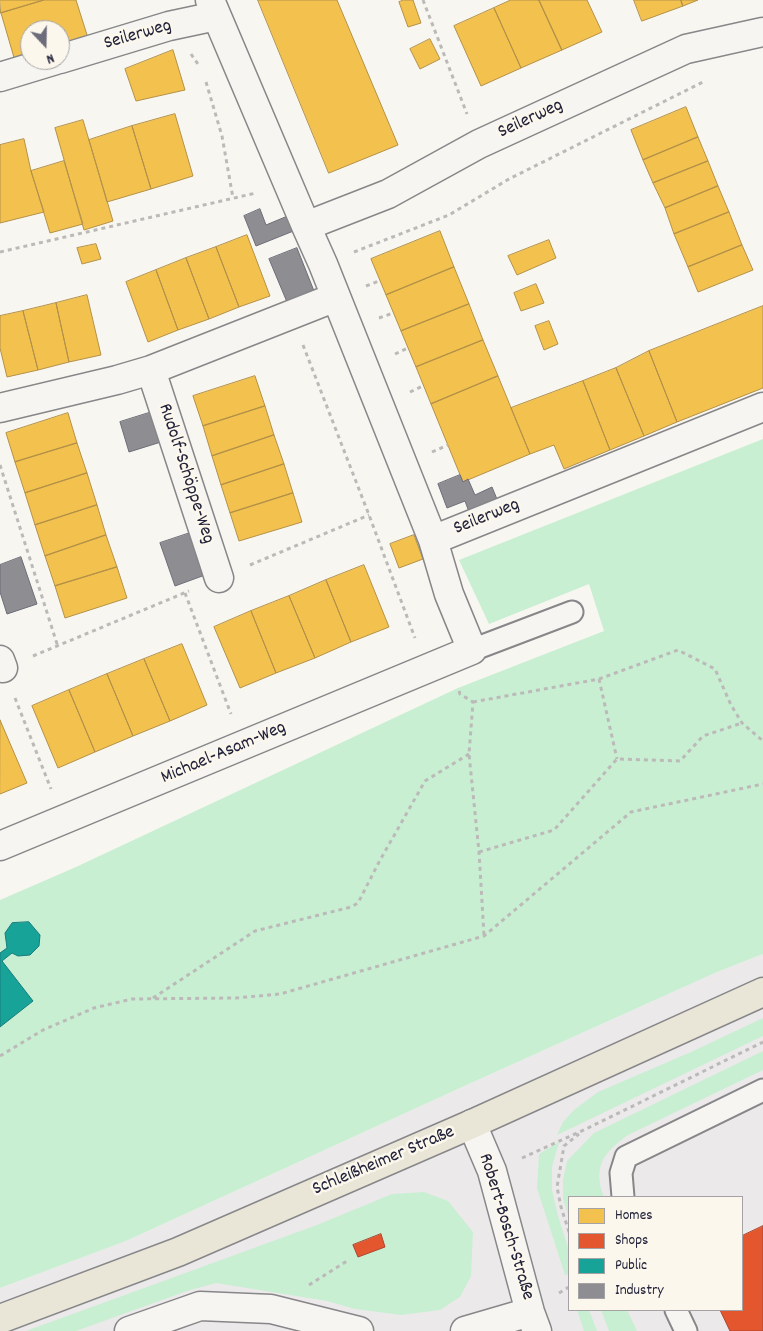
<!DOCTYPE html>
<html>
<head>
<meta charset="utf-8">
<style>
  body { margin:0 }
  #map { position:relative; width:763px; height:1331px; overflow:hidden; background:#f8f6f0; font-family:Dekko,sans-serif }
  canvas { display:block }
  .legend { position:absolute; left:568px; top:1196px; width:175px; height:115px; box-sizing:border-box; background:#fbf7ec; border:1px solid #a4a2a5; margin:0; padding:6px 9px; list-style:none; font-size:15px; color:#22223b }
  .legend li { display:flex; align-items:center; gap:10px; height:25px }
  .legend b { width:25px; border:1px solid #a4a2a5 }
  .north { position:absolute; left:20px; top:20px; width:50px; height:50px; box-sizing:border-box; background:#fbf7ec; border:1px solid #a4a2a5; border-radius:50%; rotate:159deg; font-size:14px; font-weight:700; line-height:20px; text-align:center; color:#22223b }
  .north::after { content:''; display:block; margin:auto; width:18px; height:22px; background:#6d6c7a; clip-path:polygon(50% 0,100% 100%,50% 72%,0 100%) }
</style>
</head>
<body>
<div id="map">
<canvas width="763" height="1331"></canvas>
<ul class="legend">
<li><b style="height:14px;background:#f2c14e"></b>Homes</li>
<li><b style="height:14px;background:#e4572e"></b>Shops</li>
<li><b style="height:14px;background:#17a398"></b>Public</li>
<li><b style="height:14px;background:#8d8d92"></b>Industry</li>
</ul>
<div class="north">N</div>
</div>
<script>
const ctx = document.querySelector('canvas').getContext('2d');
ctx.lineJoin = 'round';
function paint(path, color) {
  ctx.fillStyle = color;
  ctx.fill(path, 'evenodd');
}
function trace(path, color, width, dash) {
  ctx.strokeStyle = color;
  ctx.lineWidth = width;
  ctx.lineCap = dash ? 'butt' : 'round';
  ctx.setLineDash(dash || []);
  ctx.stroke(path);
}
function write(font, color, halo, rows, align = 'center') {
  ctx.font = font + ' Dekko,sans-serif';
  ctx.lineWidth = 5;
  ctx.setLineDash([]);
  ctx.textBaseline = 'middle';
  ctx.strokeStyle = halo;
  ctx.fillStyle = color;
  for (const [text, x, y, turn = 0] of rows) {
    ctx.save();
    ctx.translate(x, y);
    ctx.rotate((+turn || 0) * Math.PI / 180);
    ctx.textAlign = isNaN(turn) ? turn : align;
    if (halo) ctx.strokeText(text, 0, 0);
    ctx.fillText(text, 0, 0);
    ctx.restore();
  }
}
paint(new Path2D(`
  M763,954v377h-763v-43l126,-47 334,-153 257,-116zM569,1197h173v113h-173z`), '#ece9ea');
paint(new Path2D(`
  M763,439v515l-46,18 -257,116 -334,153 -126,47v-388l76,-33 382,-179 146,-57 -15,-47 -100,40 -30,-64z
  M763,1018v18l-206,99 6,-13 11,-12 24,-18 93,-40z
  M763,1051v19l-135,65c-24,17 -36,32 -24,62h-35v21l-6,-19v-19l4,-19 27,-28z
  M559,1142l-7,25v23l6,26 11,35v23l-4,1 -28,-87 2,-34z
  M424,1192l24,9 25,31 -2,44 -11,21 -20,13 -39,5 -46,-6 -28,-8 -111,-18 -29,8 -111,40h-50l291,-106 75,-31z
  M577,1310h12l8,21h-13z
  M601,1310h26l10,21h-28z`), '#c8efd2');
const homes = new Path2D(`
  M0,0h44l-43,13z
  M44,0h32l12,38 -28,9v-17h-30v26l-15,5 -14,-48z
  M258,0h79l61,145 -69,28z
  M404,0h9l8,23 -13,4 -9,-25z
  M511,0h28l23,50 -41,18 -27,-60z
  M539,0h48l15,32 -40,18z
  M634,0h47l2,6 -41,15z
  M681,0h17l-15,6z
  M494,8l27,60 -40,18 -27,-60z
  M430,39l10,20 -20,10 -10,-20z
  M173,50l12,40 -49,11 -11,-32z
  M686,107l12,30 -55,23 -12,-30z
  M175,114l18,62 -42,13 -19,-63z
  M83,120l30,101 -29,9 -29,-102z
  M132,126l19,63 -44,13 -18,-62z
  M698,137l10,24 -55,22 -10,-23z
  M24,139l7,32 13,41 -44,11v-78z
  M64,161l19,63 -33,9 -19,-62z
  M708,161l10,25 -53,22 -12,-25z
  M718,186l11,26 -55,22 -9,-26z
  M729,212l13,33 -54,22 -14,-33z
  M440,231l14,36 -68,28 -15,-36z
  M247,235l23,61 -31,11 -23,-60z
  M549,240l7,18 -39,17 -9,-19z
  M96,244l5,15 -19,5 -5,-16z
  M742,245l11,25 -55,22 -10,-25z
  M216,247l23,60 -30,12 -23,-61z
  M186,258l23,61 -31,11 -22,-60z
  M454,267l15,37 -68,27 -15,-36z
  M156,270l22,60 -30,12 -22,-60z
  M536,284l8,19 -23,8 -7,-18z
  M87,295l14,60 -32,7 -13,-59z
  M56,303l13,59 -31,8 -15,-59z
  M469,304l14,36 -67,27 -15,-36z
  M763,306v82l-86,34 -28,-71z
  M23,311l15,59 -31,7 -7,-29v-32z
  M549,321l9,23 -14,6 -9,-24z
  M483,340l15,36 -67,28 -15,-37z
  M649,351l28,71 -33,14 -28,-68z
  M616,368l28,68 -34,14 -27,-69z
  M255,376l10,30 -62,20 -10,-30z
  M498,376l32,78 -67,28 -32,-78z
  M583,381l27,69 -46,19 -10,-24 -24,9 -19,-46z
  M265,406l9,29 -62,21 -9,-30z
  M68,413l9,30 -62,19 -9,-29z
  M274,435l10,29 -63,21 -9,-29z
  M77,443l10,30 -62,20 -10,-31z
  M284,464l9,29 -63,20 -9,-28z
  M87,473l10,32 -62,20 -10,-32z
  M293,493l9,29 -63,19 -9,-28z
  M97,505l9,30 -61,21 -10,-31z
  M106,535l11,32 -62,19 -10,-30z
  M414,535l9,24 -24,9 -9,-24z
  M364,565l25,62 -38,15 -25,-62z
  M117,567l10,31 -62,20 -10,-32z
  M326,580l25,62 -36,16 -26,-62z
  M289,596l26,62 -39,15 -25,-62z
  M251,611l25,62 -36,15 -26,-61z
  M182,644l25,61 -37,16 -26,-62z
  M144,659l26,62 -37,15 -26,-62z
  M107,674l26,62 -38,16 -26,-62z
  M69,690l26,62 -37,16 -26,-62z
  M0,720l27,63 -27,11z`);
paint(homes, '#f2c14e');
trace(homes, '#b49148', 1);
const shops = new Path2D(`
  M763,1226v105h-33l-10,-21h22v-74z
  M381,1234l4,13 -27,10 -5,-12z`);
paint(shops, '#e4572e');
trace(shops, '#aa4732', 1);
const public = new Path2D(`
  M29,922l11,13 -1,11 -9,9 -12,1 -6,-3 -10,8 31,40 -33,26v-74l7,-5 -2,-15 7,-10z`);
paint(public, '#17a398');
trace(public, '#1a7c7c', 1);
const industry = new Path2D(`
  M260,209l6,16 24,-10 6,15 -40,16 -12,-30z
  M297,248l17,43 -27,11 -18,-43z
  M152,412l9,30 -32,10 -9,-30z
  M460,475l3,7 5,-3 7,16 17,-8 9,22 -29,11 -7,-19 -18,7 -9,-24z
  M190,533l15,42 -30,11 -15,-43z
  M21,557l16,47 -30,10 -7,-22v-27z`);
paint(industry, '#8d8d92');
trace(industry, '#6d6d78', 1);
const lane = new Path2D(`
  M472,650l100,-38
  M623,1197l-2,-24 5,-16 137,-67
  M676,1310l10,21`);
const street = new Path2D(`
  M60,59l109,-33 47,-10
  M0,77l56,-17
  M306,226l82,-32 91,-50 207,-95 77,-17
  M151,370l68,208
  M0,408l117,-28 34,-10 185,-73
  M433,540l330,-133
  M0,660l3,8
  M0,846l472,-196 -23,-56 -16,-54 -110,-276 -17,-38 -96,-226
  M472,1124l20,47 38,141 7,19
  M129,1331l71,-25 71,3 88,22
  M465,1331l65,-19`);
const primary = new Path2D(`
  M0,1319l178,-67 294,-128 291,-132`);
trace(lane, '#878688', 25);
trace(street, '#878688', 31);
trace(primary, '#878688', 31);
trace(new Path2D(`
  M423,0l44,114
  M191,54l9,13
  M206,82l16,54 11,62
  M0,252l256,-59
  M354,252l95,-37 60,-36 194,-97
  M366,286l13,-5
  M379,318l14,-5
  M303,345l66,170 46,123
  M395,354l13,-6
  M410,392l13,-6
  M432,452l16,-7
  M0,465l58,182
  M250,565l119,-50
  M185,593l46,121
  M33,656l156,-65
  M599,679l18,80
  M459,691l1,3 13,8 -4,52 10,98 5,83
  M15,698l36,91
  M473,702l126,-23 79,-29 37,19 16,36 11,18 21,18
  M479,852l75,-22 63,-71 63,2 23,-25 39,-13
  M153,998l102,-67 96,-24 7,-4 21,-41 46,-81 44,-27
  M0,1056l43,-26 51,-22 38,-9 104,-1 44,-4 204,-58 147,-124 132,-28
  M522,1158l64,-29 177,-87
  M569,1232l-8,-25 -4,-20 7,-41 15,-12
  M309,1285l38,-24
  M559,1293l10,-6`), '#bcbab9', 3, [4, 4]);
trace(lane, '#f6f5f1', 21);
trace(street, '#f6f5f1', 28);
trace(primary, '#e9e6d8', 28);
write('19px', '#22223b', '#fbf7ec', [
  ["Seilerweg",138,36,-16],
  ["Seilerweg",531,120,-25],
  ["Rudolf-Schöppe-Weg",185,474,72],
  ["Seilerweg",487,518,-22],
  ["Michael-Asam-Weg",224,754,-23],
  ["Schleißheimer Straße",384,1162,-23],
  ["Robert-Bosch-Straße",505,1227,73]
]);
</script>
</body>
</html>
